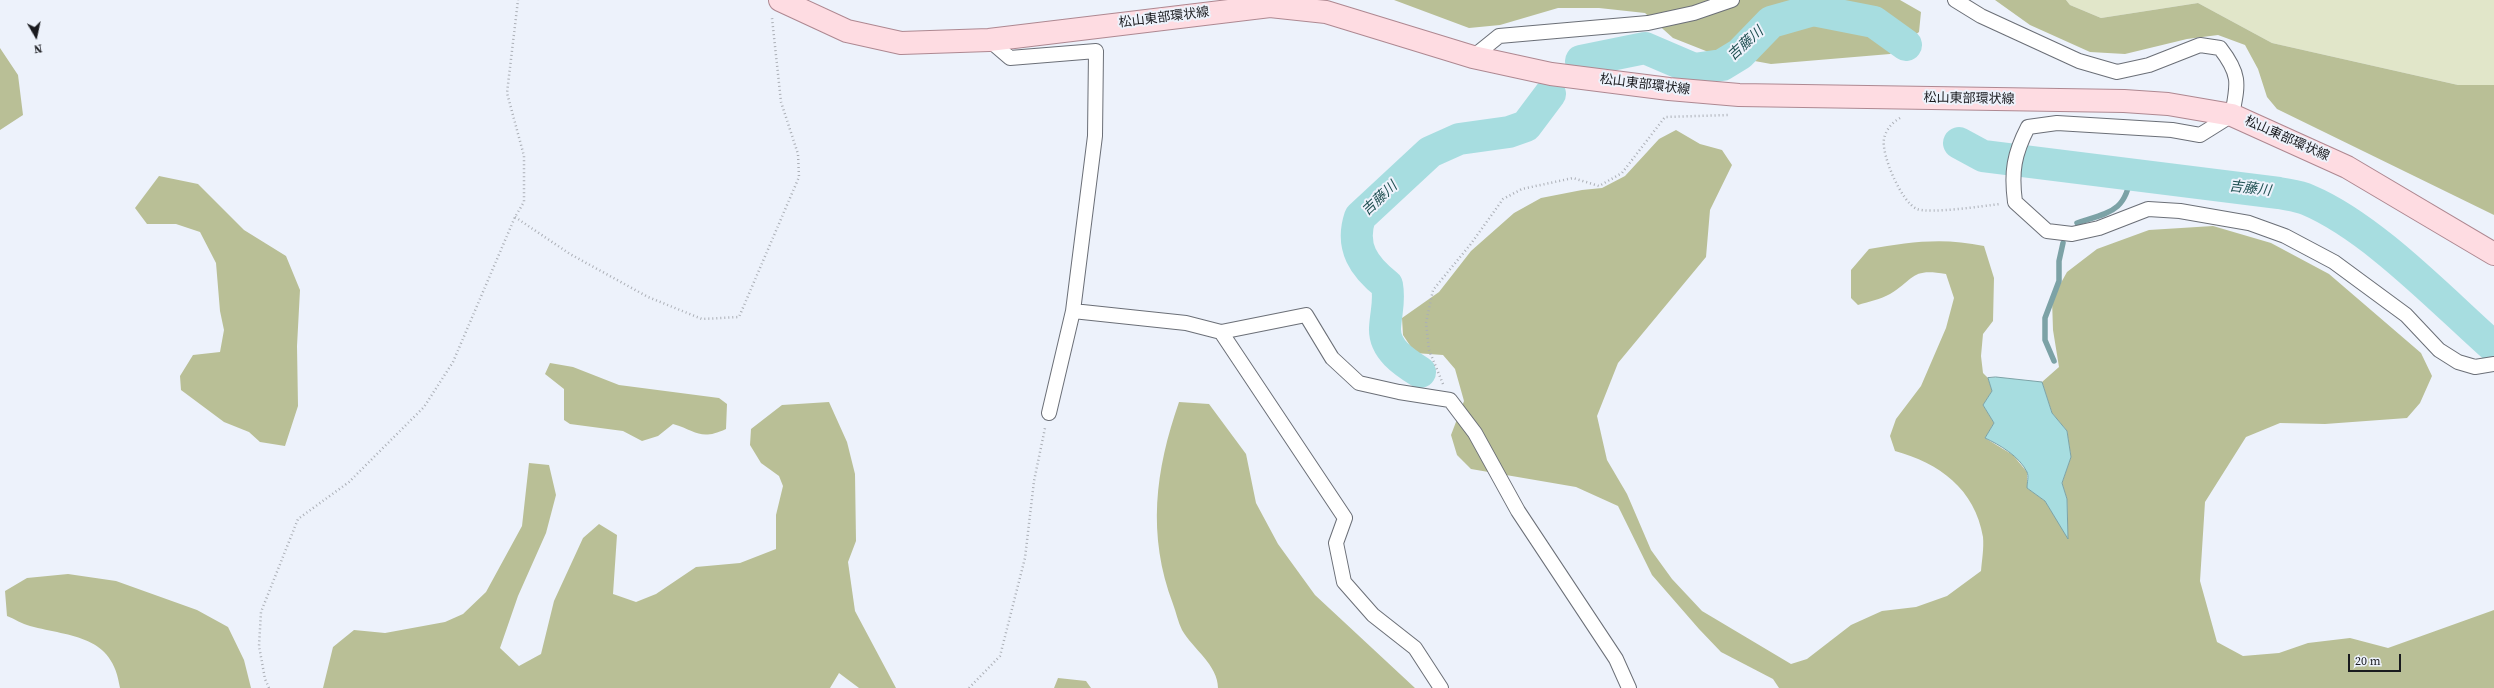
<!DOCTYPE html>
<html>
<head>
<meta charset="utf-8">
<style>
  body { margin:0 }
  #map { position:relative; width:2494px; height:688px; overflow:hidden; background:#edf2fb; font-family:"Source Serif 4",serif }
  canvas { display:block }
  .north { position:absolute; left:16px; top:16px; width:40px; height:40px; -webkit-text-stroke:3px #edf2fb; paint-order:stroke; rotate:171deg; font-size:11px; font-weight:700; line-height:16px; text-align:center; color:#191a1e }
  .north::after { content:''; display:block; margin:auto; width:14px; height:18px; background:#191a1e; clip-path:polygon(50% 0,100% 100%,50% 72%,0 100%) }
  .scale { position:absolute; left:2348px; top:654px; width:53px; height:18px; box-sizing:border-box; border:2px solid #191a1e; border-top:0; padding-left:5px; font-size:12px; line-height:14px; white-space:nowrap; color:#191a1e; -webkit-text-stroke:3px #edf2fb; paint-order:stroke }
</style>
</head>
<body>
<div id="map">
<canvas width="2494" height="688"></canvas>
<div class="north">N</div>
<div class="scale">20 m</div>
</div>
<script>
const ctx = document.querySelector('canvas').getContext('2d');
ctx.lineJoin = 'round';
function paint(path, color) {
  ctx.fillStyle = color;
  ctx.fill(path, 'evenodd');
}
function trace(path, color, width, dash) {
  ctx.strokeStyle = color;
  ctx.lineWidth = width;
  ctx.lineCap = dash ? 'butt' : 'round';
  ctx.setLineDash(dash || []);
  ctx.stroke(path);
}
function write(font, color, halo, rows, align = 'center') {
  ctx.font = font + ' "Source Serif 4","Noto Sans JP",serif';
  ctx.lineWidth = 4;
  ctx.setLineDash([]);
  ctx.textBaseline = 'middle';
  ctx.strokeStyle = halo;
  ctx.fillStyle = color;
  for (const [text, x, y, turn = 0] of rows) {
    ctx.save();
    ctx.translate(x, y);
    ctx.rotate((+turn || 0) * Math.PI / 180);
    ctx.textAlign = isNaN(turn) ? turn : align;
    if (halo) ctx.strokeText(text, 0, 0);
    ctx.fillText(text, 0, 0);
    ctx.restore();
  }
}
paint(new Path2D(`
  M2066,0h428v85h-36l-186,-42 -74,-40 -97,15 -31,-13z`), '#e1e6c9');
paint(new Path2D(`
  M1394,0h506l21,12 -2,20 -29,22 -119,10 -60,-11 -38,-15 -28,-25 -46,-5h-41l-58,17 -31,3z
  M1995,0h71l4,5 31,13 97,-15 74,40 186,42h36v130l-217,-106 -10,-12 -9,-28 -13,-24 -27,-10 -31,4 -62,15 -35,-2 -60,-27z
  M0,48l18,27 5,40 -23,15z
  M1676,130l24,14 22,6 10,15 -22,45 -4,47 -88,106 -21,53 10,44 20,34 24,56 21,29 30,32 89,53 16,-5 44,-34 31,-14 34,-4 31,-11 34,-25c1,-11 3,-23 2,-34 -8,-48 -44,-74 -88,-86l-5,-15 6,-17 25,-33 25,-58 8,-30 -8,-24c-35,-6 -30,4 -56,20 -9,5 -22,8 -32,11l-7,-7v-28l18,-21c40,-7 74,-12 115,-3l10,32 -1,43 -10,13 -2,22 2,17 5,5 4,13 -9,14 11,18 -9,15 28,17 14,17v16l18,13 23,37 -1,-39 -5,-16 9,-26 -4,-26 -15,-18 -10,-31 17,-15 -6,-37 -1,-31 15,-27 30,-23 52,-19 64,-4 58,17 58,31 92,79 11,23 -12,27 -13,15 -82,6 -45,-1 -34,14 -41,65 -5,79 17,61 26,14 36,-3 29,-10 42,-5 38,10 106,-38v78h-715l-6,-9 -52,-27 -22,-23 -47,-54 -34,-69 -42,-19 -105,-18 -14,-14 -6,-20 13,-34 -9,-32 -12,-14 -28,-2 -12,-18 -1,-17 37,-26 32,-41 43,-38 27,-15 41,-8 20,-2 23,-12 34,-37z
  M159,176l39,8 46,46 42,26 14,34 -3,56 1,60 -13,40 -25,-4 -11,-10 -25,-10 -43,-32 -1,-14 13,-21 27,-3 4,-22 -4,-19 -4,-48 -16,-31 -24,-8h-29l-12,-16z
  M550,363l23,4 46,18 100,13 8,6 -1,25c-26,12 -29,2 -53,-5l-15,12 -16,5 -19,-10 -53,-7 -6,-4v-31l-19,-15z
  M829,402l18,40 8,32 1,67 -8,21 7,49 41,77h-37l-20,-15 -9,15h-507l10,-41 21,-17 31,3 60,-11 18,-8 23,-22 36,-66 7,-63 20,2 7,30 -10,38 -28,63 -18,52 19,18 22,-12 13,-53 29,-63 16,-14 18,11 -4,59 23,8 20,-8 40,-27 44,-4 36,-14v-34l7,-29 -4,-10 -18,-13 -11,-18 1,-16 31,-24z
  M1179,402l30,2 37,50 10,49 22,41 37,51 100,93h-197c0,-23 -25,-39 -36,-58 -4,-8 -6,-18 -9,-26 -26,-69 -18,-133 6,-202z
  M68,574l48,7 81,29 31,17 16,33 7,28h-131c-7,-53 -48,-51 -90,-62 -8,-2 -15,-7 -23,-10l-2,-25 22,-13z
  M1058,678l28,3 5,7h-37z`), '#b9bf96');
const water = new Path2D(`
  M1996,377l46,5 10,31 15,18 4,26 -9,26 5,16 1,40 -23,-38 -18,-13c0,-5 2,-12 0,-16 -8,-16 -27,-27 -42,-34l9,-15 -11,-18 9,-14 -4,-13z`);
paint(water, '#a7dde0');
trace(water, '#7ca2a6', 1);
trace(new Path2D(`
  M2077,223c33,-11 49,-11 54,-49
  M2054,361l-9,-21v-22l14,-37v-20l4,-18`), '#7ca2a6', 5.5);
trace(new Path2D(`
  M1581,61l64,-13 49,21 28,-4 18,-11 31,-32 42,-12 61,12 32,23
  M1959,143l24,13 296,37c9,2 20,3 29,7 64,27 133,100 186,147
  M1420,372c-16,-10 -36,-23 -35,-44 1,-17 5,-26 2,-43 -23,-18 -37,-38 -27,-68l70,-65 29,-13 50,-7 17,-6 24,-32`), '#a7dde0', 32);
const street = new Path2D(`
  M1955,0l26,16 98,45 38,11 32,-7 51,-20 20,3c21,27 18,36 12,67l-32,20 -28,-5 -115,-7 -29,4c-14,27 -17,45 -13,75l32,29 25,3 27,-6 49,-19 32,2 69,12 36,13 49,26 72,53 33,35 19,12 17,5 19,-3
  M989,40l21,18 86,-7 -1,85 -22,175 -24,102
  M1473,57l26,-21 149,-13 46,-10 38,-13
  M1073,311l113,12 35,9 85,-17 26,43 27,25 40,9 51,8 25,33 43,78 98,148 13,29
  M1221,332l124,186 -9,25 8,39 29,33 42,33 26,40`);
const primary = new Path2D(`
  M780,0l67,31 54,12 88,-3 281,-34 56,6 147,45 78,17 118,15 70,6 385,6 44,3 64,11 115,52 147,87`);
trace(street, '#6b6f77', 16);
trace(primary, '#ae8891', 24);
trace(new Path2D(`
  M1900,118c-8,5 -14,11 -16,21 -3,16 18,64 33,70 13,5 66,-3 83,-5
  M515,217l55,37 78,43 54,22 37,-2 60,-140 -1,-23 -17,-52 -9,-84
  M1443,384l-14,-34 -3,-27 7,-33 37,-45 33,-46 19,-10 51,-11 26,8 23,-13 43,-56 63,-2
  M269,688l-4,-9 -6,-33 2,-34 37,-93 51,-37 75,-75 29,-45 62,-145 9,-15v-46l-17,-63 11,-93
  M969,688l31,-32 25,-98 9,-77 11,-53`), '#abafb6', 2.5, [1, 3]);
trace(street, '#fff', 14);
trace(primary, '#fedce2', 22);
write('13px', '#191a1e', '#edf2fb', [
  ["松山東部環状線",1164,18,-7],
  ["松山東部環状線",1645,85,7],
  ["松山東部環状線",1969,99,1],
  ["松山東部環状線",2287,139,24]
]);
write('italic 14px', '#1f4f51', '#edf2fb', [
  ["吉藤川",1746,44,-42],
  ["吉藤川",2250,189,7],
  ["吉藤川",1380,199,-43]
]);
</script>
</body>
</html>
